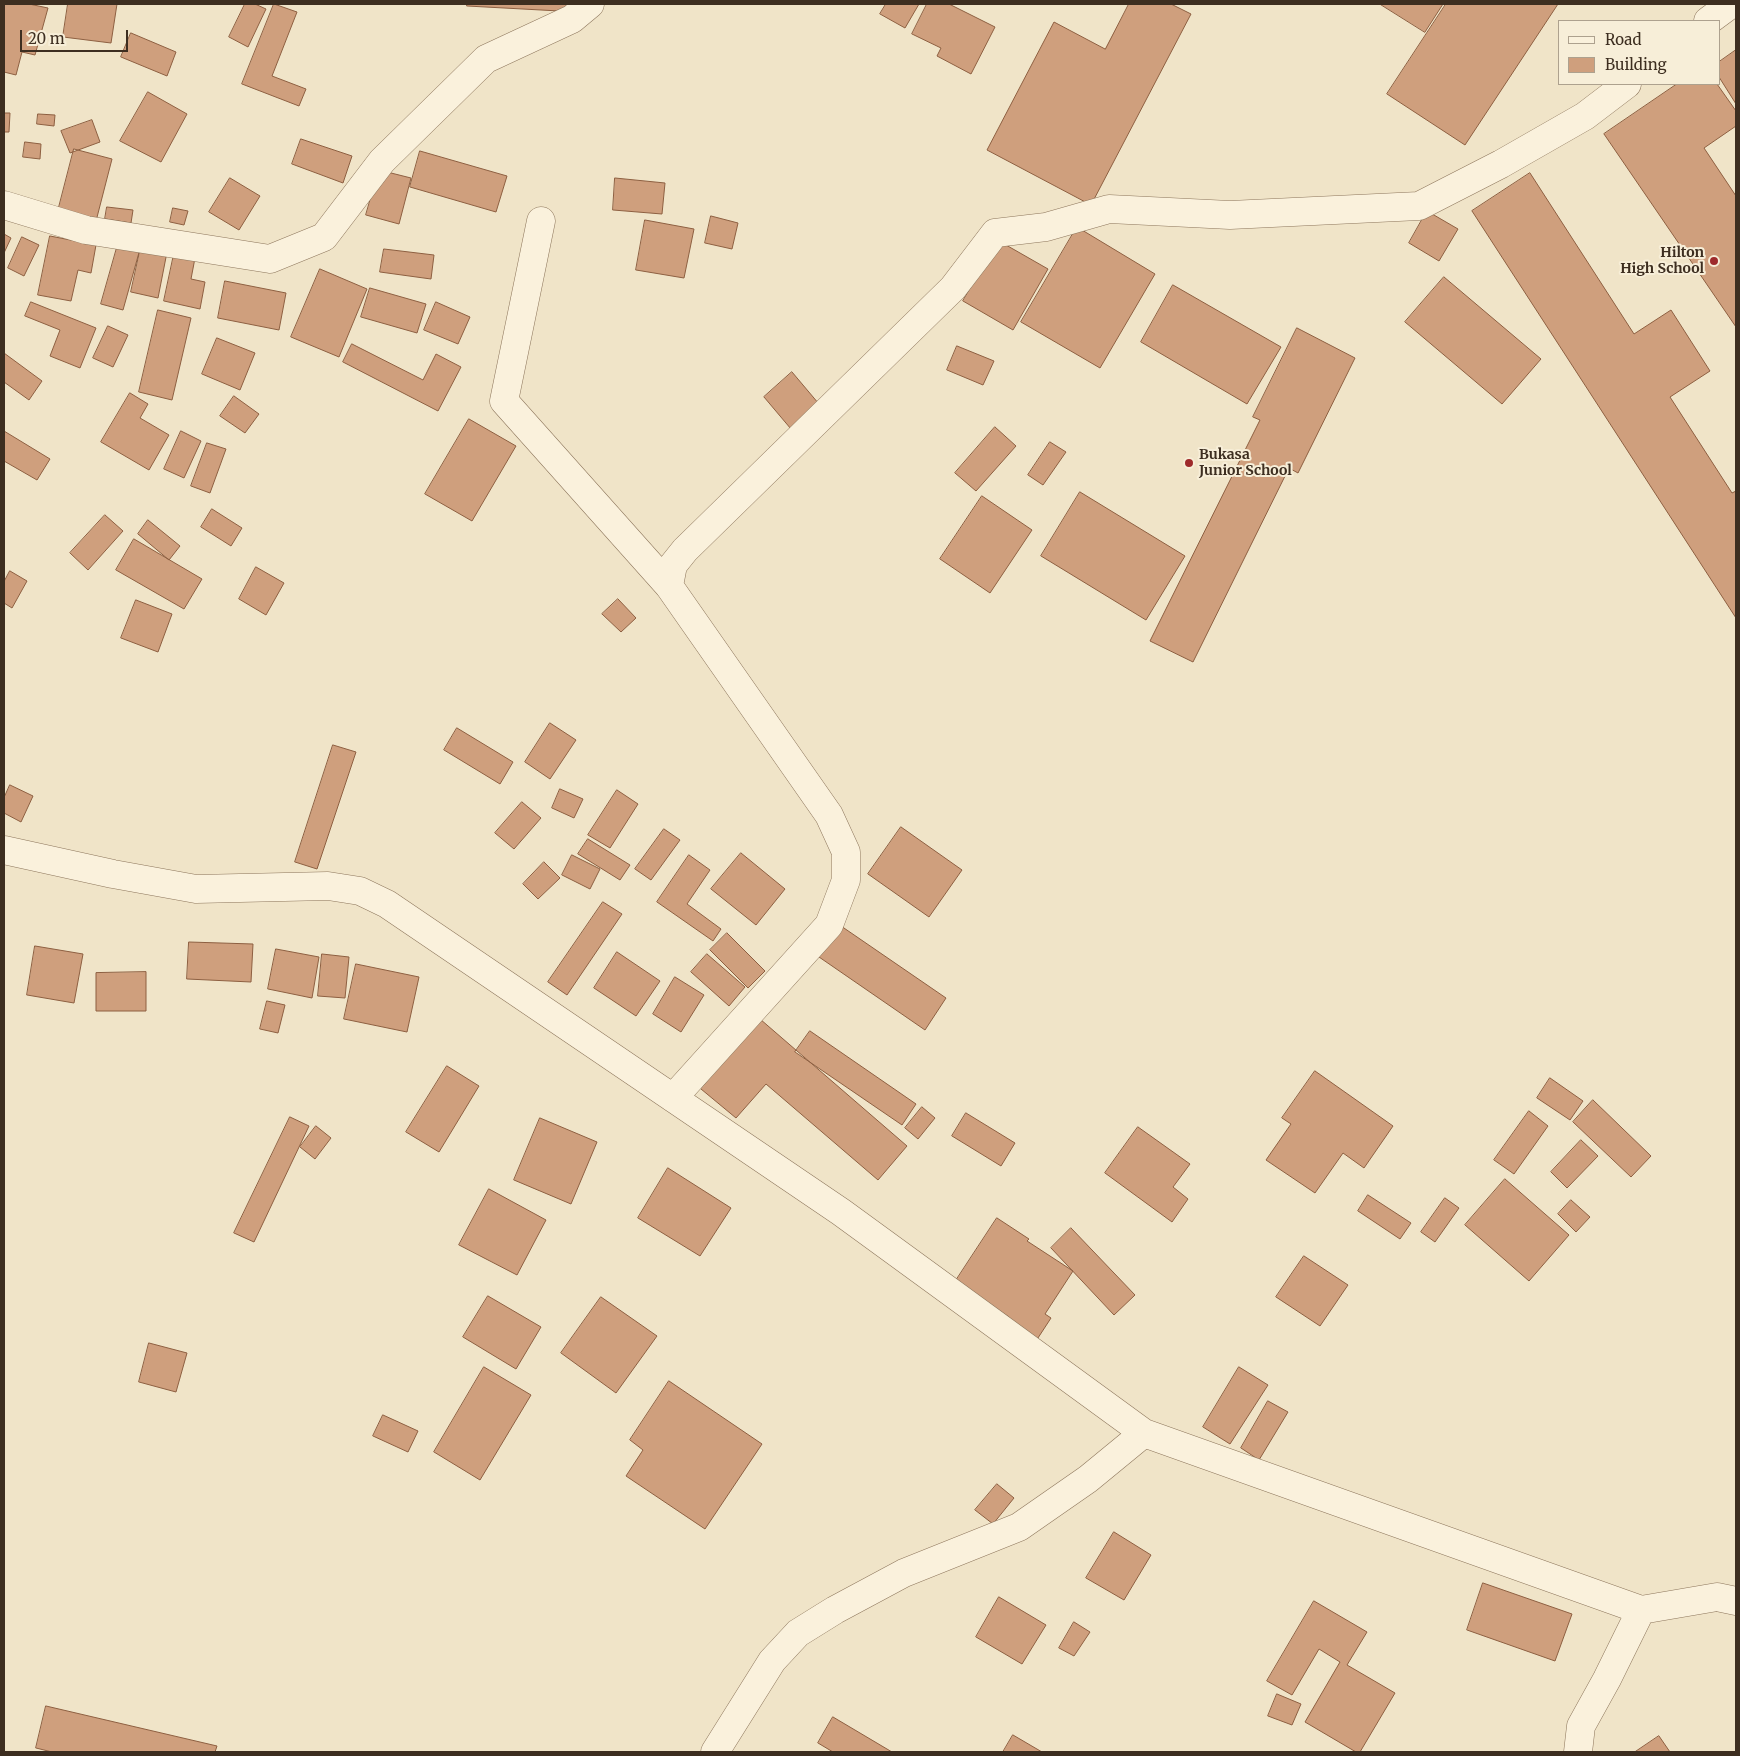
<!DOCTYPE html>
<html>
<head>
<meta charset="utf-8">
<style>
  body { margin:0 }
  #map { position:relative; width:1740px; height:1756px; overflow:hidden; background:#f0e4c8; font-family:Merriweather,serif }
  canvas { display:block }
  .frame { position:absolute; inset:0; border:5px solid #3d2e20; pointer-events:none }
  .legend { position:absolute; left:1558px; top:20px; width:162px; height:65px; box-sizing:border-box; background:#f7eed8; border:1px solid #ada18e; margin:0; padding:6px 9px; list-style:none; font-size:15px; color:#3d2e20 }
  .legend li { display:flex; align-items:center; gap:10px; height:25px }
  .legend b { width:25px; border:1px solid #ada18e }
  .scale { position:absolute; left:20px; top:30px; width:108px; height:22px; box-sizing:border-box; border:2px solid #3d2e20; border-top:0; padding-left:6px; font-size:15px; line-height:18px; white-space:nowrap; color:#3d2e20; -webkit-text-stroke:4px #f7eed8; paint-order:stroke }
</style>
</head>
<body>
<div id="map">
<canvas width="1740" height="1756"></canvas>
<div class="frame"></div>
<ul class="legend">
<li><b style="height:6px;background:#faf1dc"></b>Road</li>
<li><b style="height:14px;background:#cf9f7d"></b>Building</li>
</ul>
<div class="scale">20 m</div>
</div>
<script>
const ctx = document.querySelector('canvas').getContext('2d');
ctx.lineJoin = 'round';
function paint(path, color) {
  ctx.fillStyle = color;
  ctx.fill(path, 'evenodd');
}
function trace(path, color, width, dash) {
  ctx.strokeStyle = color;
  ctx.lineWidth = width;
  ctx.lineCap = dash ? 'butt' : 'round';
  ctx.setLineDash(dash || []);
  ctx.stroke(path);
}
function write(font, color, halo, rows, align = 'center') {
  ctx.font = font + ' Merriweather,serif';
  ctx.lineWidth = 4;
  ctx.setLineDash([]);
  ctx.textBaseline = 'middle';
  ctx.strokeStyle = halo;
  ctx.fillStyle = color;
  for (const [text, x, y, turn = 0] of rows) {
    ctx.save();
    ctx.translate(x, y);
    ctx.rotate((+turn || 0) * Math.PI / 180);
    ctx.textAlign = isNaN(turn) ? turn : align;
    if (halo) ctx.strokeText(text, 0, 0);
    ctx.fillText(text, 0, 0);
    ctx.restore();
  }
}
const building = new Path2D(`
  M4,4h25l19,4 -13,47 -13,-3 -6,23 -12,-3z
  M68,4h49l-6,39 -48,-6z
  M245,4h10l11,5 -18,38 -19,-10z
  M274,4l23,8 -25,64 34,13 -7,17 -57,-22z
  M467,4h111v8l-111,-6z
  M886,4h33l-14,24 -25,-14z
  M927,4h22l46,23 -24,47 -34,-18 4,-8 -29,-14z
  M1129,4h42l20,10 -100,191 -104,-55 67,-128 51,27z
  M1380,4h63l-18,28z
  M1446,4h112l-93,141 -78,-51z
  M131,33l45,19 -9,24 -46,-19z
  M1736,50v54l-17,-27v-15z
  M1677,84h40l19,27v15l-32,22 32,48v131l-132,-193z
  M148,92l39,22 -26,48 -41,-21z
  M4,113h6l-1,19h-5z
  M38,114l17,1 -1,11 -17,-2z
  M92,120l8,22 -30,11 -9,-22z
  M301,139l51,17 -9,27 -51,-19z
  M25,142l16,2 -1,15 -17,-2z
  M74,149l38,10 -17,66 -38,-10z
  M420,151l87,25 -11,36 -86,-25z
  M379,170l32,8 -12,46 -33,-9z
  M1530,173l104,161 37,-24 39,61 -40,26 62,96 4,-2v127l-264,-407z
  M230,178l30,18 -21,34 -30,-18z
  M615,178l50,5 -3,31 -49,-4z
  M107,207l26,3 -2,13 -26,-4z
  M173,208l15,3 -4,14 -14,-3z
  M1427,211l31,18 -19,32 -30,-18z
  M711,216l27,7 -6,26 -27,-6z
  M645,220l49,9 -10,49 -48,-8z
  M1077,227l78,47 -55,94 -79,-46z
  M4,234l7,4 -7,15z
  M50,236l46,9 -5,28 -13,-3 -7,31 -33,-6z
  M22,237l17,8 -15,31 -16,-8z
  M999,241l49,28 -35,61 -50,-29z
  M142,242l26,5 -10,51 -27,-6z
  M118,244l22,5 -17,61 -22,-6z
  M384,249l50,6 -3,24 -51,-7z
  M174,254l21,4 -4,21 14,3 -5,27 -36,-8z
  M320,269l47,20 -28,68 -48,-20z
  M1444,277l97,82 -39,45 -97,-82z
  M225,281l61,12 -7,37 -61,-12z
  M1173,285l108,62 -34,57 -106,-62z
  M370,288l56,16 -9,29 -56,-16z
  M31,302l65,26 -16,40 -30,-12 10,-26 -35,-14z
  M436,302l34,15 -12,27 -34,-14z
  M158,310l33,8 -19,82 -33,-8z
  M108,326l20,9 -15,32 -20,-9z
  M1297,328l58,30 -57,115 -9,-5 -96,194 -43,-21 110,-221 -7,-3z
  M217,338l38,15 -15,37 -38,-16z
  M352,344l71,36 13,-26 25,13 -23,44 -95,-49z
  M957,346l37,15 -11,24 -36,-15z
  M4,353l38,28 -13,19 -25,-18z
  M792,372l27,32 -28,25 -27,-32z
  M130,393l18,11 -8,14 29,17 -20,35 -48,-28z
  M234,396l25,18 -14,19 -25,-17z
  M469,419l47,27 -44,75 -47,-27z
  M995,427l21,19 -40,45 -21,-18z
  M4,431l46,28 -13,21 -33,-19z
  M181,431l20,10 -17,37 -20,-9z
  M1050,442l16,10 -23,33 -15,-10z
  M207,443l19,6 -16,44 -19,-7z
  M1080,492l105,64 -39,64 -105,-64z
  M982,496l50,34 -42,63 -50,-34z
  M212,509l30,19 -11,18 -30,-19z
  M105,515l18,16 -35,39 -18,-17z
  M148,520l32,26 -11,14 -31,-26z
  M134,539l68,40 -18,30 -68,-39z
  M256,567l28,16 -18,32 -27,-16z
  M10,571l17,10 -15,27 -8,-5v-21z
  M618,599l18,19 -15,14 -19,-18z
  M136,600l36,14 -14,38 -37,-14z
  M550,723l26,17 -26,39 -25,-17z
  M457,728l56,34 -13,22 -56,-34z
  M333,745l23,7 -39,117 -22,-7z
  M10,785l23,11 -12,26 -17,-9v-15z
  M560,789l23,10 -9,19 -22,-10z
  M617,790l21,14 -28,44 -22,-13z
  M522,802l19,16 -27,31 -19,-16z
  M901,827l61,43 -33,47 -61,-43z
  M664,829l16,11 -29,40 -16,-11z
  M588,839l42,26 -10,15 -42,-26z
  M741,853l44,36 -29,36 -45,-36z
  M572,855l28,14 -10,20 -28,-14z
  M689,855l21,15 -23,34 34,25 -8,12 -56,-39z
  M544,862l16,16 -22,21 -15,-15z
  M603,902l19,12 -55,81 -19,-13z
  M841,926l105,72 -21,32 -106,-73z
  M727,933l38,38 -17,17 -38,-38z
  M189,942l64,2 -2,38 -64,-3z
  M35,946l48,8 -9,49 -47,-8z
  M276,949l43,8 -7,41 -44,-9z
  M617,952l43,29 -24,35 -42,-28z
  M322,954l27,3 -4,41 -27,-2z
  M707,954l38,33 -16,19 -38,-34z
  M356,964l63,13 -12,55 -63,-13z
  M146,972v39h-50v-38z
  M675,977l29,18 -23,37 -28,-18z
  M267,1001l18,4 -7,28 -18,-4z
  M760,1019l147,127 -29,34 -112,-96 -30,34 -35,-29z
  M810,1031l106,73 -14,21 -107,-73z
  M447,1066l32,20 -40,66 -33,-20z
  M1315,1071l78,55 -29,42 -21,-15 -28,40 -49,-33 25,-36 -9,-6z
  M1550,1078l33,23 -13,19 -33,-22z
  M1593,1100l58,56 -20,21 -58,-55z
  M922,1107l13,11 -17,21 -13,-11z
  M1529,1111l19,15 -34,48 -20,-14z
  M966,1113l49,30 -14,23 -49,-30z
  M290,1117l19,9 -55,116 -20,-9z
  M540,1118l57,24 -26,62 -57,-24z
  M316,1126l15,12 -16,21 -15,-12z
  M1138,1127l52,37 -17,23 15,12 -16,23 -67,-49z
  M1581,1140l17,16 -31,32 -16,-16z
  M668,1168l63,40 -31,48 -62,-38z
  M1505,1179l64,56 -40,46 -64,-56z
  M489,1189l57,31 -29,55 -58,-30z
  M1368,1195l43,28 -11,16 -42,-28z
  M1445,1198l14,10 -24,34 -14,-10z
  M1571,1200l19,17 -14,15 -18,-18z
  M997,1218l32,21 -2,2 46,30 -28,43 6,4 -15,23 -30,-20 3,-4 -54,-35z
  M1071,1228l64,67 -21,20 -63,-67z
  M1304,1256l44,29 -28,41 -44,-29z
  M488,1296l53,31 -25,42 -53,-32z
  M601,1297l56,39 -41,57 -55,-40z
  M149,1343l38,10 -11,39 -37,-10z
  M484,1367l47,28 -51,85 -46,-28z
  M1239,1367l29,18 -38,59 -27,-17z
  M669,1381l93,63 -57,85 -79,-53 17,-26 -13,-10z
  M1268,1401l20,11 -29,48 -18,-12z
  M383,1415l35,16 -10,21 -35,-16z
  M997,1484l17,14 -21,26 -18,-14z
  M1114,1532l37,23 -27,45 -38,-22z
  M1483,1583l89,31 -17,47 -88,-31z
  M999,1597l47,28 -24,39 -46,-27z
  M1314,1601l53,31 -20,33 48,28 -35,59h-4l-51,-30 35,-60 -21,-13 -27,46 -25,-14z
  M1074,1622l16,10 -16,24 -15,-8z
  M1277,1694l24,10 -9,21 -24,-9z
  M46,1706l171,40 -2,6h-163l-16,-4z
  M833,1717l59,35h-59l-15,-9z
  M1013,1735l29,17h-39z
  M1659,1736l11,16h-35z`);
paint(building, '#cf9f7d');
trace(building, '#8d5f41', 1);
const minor = new Path2D(`
  M1708,21l23,-17
  M4,205l82,25 184,29 54,-22 58,-76 104,-102 86,-40 18,-15
  M541,221l-37,180 165,185
  M4,850l109,24 83,15 132,-3 32,5 27,13 454,308 303,221 497,177 76,-13 19,4
  M673,1098l156,-173 17,-45v-28l-17,-37 -160,-229 4,-21 12,-15 268,-262 42,-55 51,-6 63,-18 121,6 189,-9 82,-42 84,-48 42,-32
  M715,1752l57,-91 26,-28 37,-23 69,-37 115,-46 69,-48 56,-46
  M1578,1752l3,-26 26,-47 34,-69`);
trace(minor, '#8d765c', 29);
trace(minor, '#faf1dc', 28);
for (const [x, y, r, color] of [
  [1714,261,5,"#9e2a2b"],
  [1189,463,5,"#9e2a2b"]
]) {
  const dot = new Path2D();
  dot.arc(x, y, r, 0, 2 * Math.PI);
  ctx.fillStyle = color;
  ctx.fill(dot);
  trace(dot, '#f7eed8', 2);
}
write('bold 14px', '#3d2e20', '#f7eed8', [
  ["Hilton",1704,253],
  ["High School",1704,269],
  ["Bukasa",1199,455,"left"],
  ["Junior School",1199,471,"left"]
], 'right');
</script>
</body>
</html>
